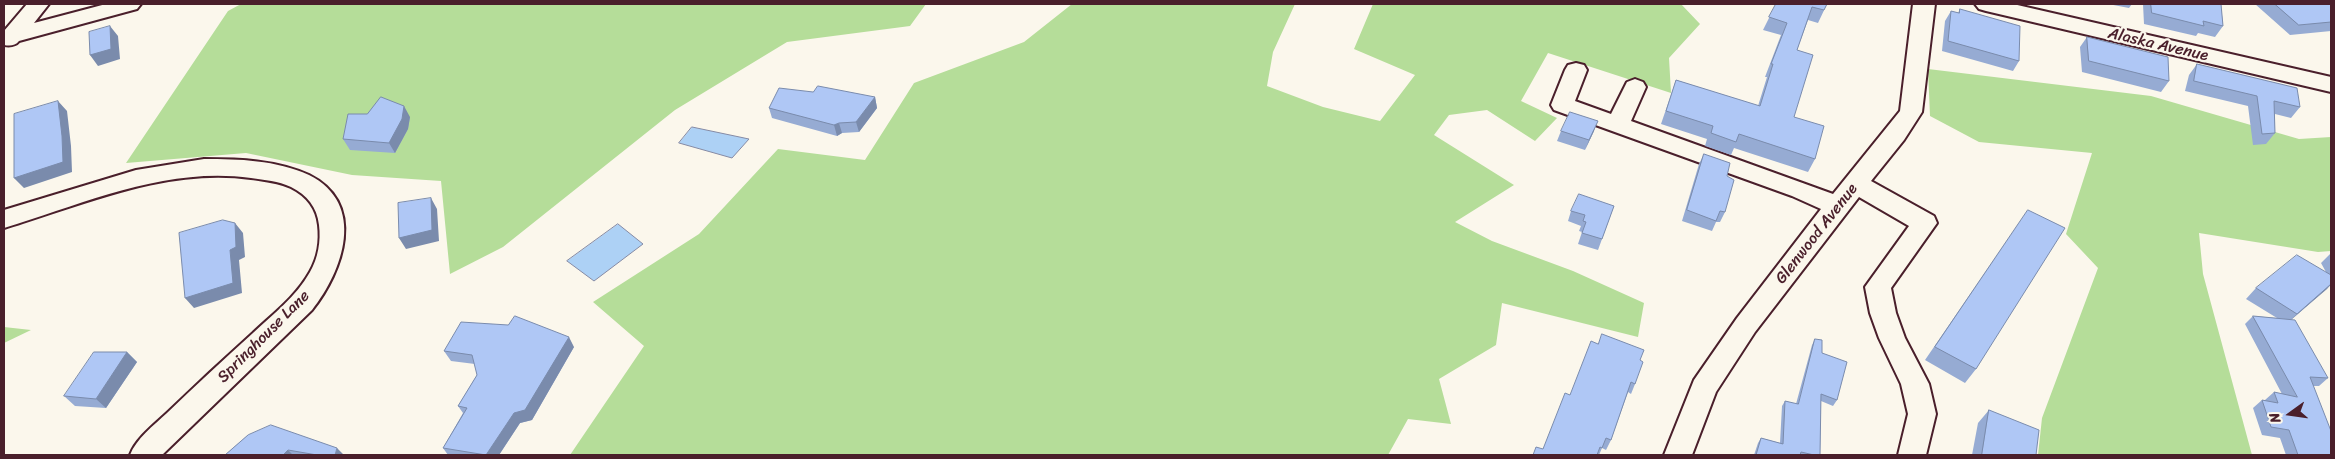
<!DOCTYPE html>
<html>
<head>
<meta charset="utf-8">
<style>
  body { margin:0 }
  #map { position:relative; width:2335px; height:459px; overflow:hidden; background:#fbf7ec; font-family:Sriracha,sans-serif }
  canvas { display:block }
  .frame { position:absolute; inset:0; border:5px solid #4a1f2b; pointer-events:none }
  .north { position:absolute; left:2265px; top:389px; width:50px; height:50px; -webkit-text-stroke:4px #fbf7ec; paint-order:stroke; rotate:256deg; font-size:14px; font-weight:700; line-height:20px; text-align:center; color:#4a1f2b }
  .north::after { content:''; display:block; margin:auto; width:18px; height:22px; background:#4a1f2b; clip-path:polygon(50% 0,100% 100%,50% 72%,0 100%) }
</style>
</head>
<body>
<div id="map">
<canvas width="2335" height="459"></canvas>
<div class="frame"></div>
<div class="north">N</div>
</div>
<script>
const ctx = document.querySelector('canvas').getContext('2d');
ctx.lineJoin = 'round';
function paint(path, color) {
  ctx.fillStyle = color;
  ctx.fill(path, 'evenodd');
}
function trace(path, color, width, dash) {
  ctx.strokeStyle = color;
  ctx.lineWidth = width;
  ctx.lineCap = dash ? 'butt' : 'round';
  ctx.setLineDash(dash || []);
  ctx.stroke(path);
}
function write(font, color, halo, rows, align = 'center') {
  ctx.font = font + ' Sriracha,sans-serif';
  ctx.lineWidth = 4.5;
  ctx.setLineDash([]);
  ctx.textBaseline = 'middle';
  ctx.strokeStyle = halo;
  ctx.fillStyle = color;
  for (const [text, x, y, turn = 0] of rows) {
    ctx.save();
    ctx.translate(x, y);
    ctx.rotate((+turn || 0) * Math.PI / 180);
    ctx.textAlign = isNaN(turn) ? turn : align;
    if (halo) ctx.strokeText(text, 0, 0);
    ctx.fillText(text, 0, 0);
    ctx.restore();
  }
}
paint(new Path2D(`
  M241,4h685l-16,22 -123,16 -112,68 -172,137 -53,27 -9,-93 -89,-6 -106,-22 -120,10 102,-152z
  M1072,4h223l-22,48 -6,34 56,21 57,14 35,-46 -61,-26 19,-45h308l19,20 -31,34 2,35 -123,-40 -27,48 36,17 -22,23 -48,-31 -38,5 -15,20 80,50 -59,37 37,19 81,30 71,32 -6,34 -136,-34 -6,42 -57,34 12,45 -43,-5 -20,36h-818l74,-109 -51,-44 106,-68 79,-85 87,11 49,-77 110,-41z
  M1928,69l223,27 148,43 32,-2v114l-13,1 -119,-19 4,41 49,181h-214l4,-37 56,-150 -32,-34 26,-81 -113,-11 -49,-26z
  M4,327l27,3 -27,13z`), '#b5dd99');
const water = new Path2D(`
  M692,127l57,12 -17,19 -53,-15z
  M618,224l25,20 -49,37 -27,-20z`);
paint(water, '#add1f5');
trace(water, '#858aa4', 1);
const minor = new Path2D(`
  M27,4h22l-15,19 72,-19h35l-4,5 -118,32c-4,5 -9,5 -15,4v-14z
  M1913,4h22l-13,108 -18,28 -33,41 63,35 3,7 -46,65 5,25 9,25 24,46 7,30 -10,41h-28l10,-41 -7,-30 -22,-46 -9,-25 -5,-26 44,-61 -50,-29 -104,135 -39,60 -24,63h-28l30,-75 43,-62 84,-109 -29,-13 -238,-86 -3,-5 14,-35 3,-5 8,-2 8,2 3,5 -12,31 36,13 16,-32 8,-3 8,3 3,5 -15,34 202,73 67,-83z
  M1975,4h38l318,73v15l-345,-81 -7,-2z
  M204,159c35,0 72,1 105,16 58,29 34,96 3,135l-150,145h-32c6,-16 24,-30 37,-42 28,-27 57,-54 86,-80 20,-19 43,-36 57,-61 8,-14 11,-31 9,-47 -2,-18 -12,-30 -28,-38 -13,-6 -26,-7 -40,-9 -85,-12 -168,26 -247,50v-18l132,-40z`);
trace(minor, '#4a1f2b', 4);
paint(minor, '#fbf7ec');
paint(new Path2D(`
  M1776,4h51l-9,19 -10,-3 -11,30 -3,67 21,42 -7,13 -74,-24 -3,7 -26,-9 2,-7 -46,-15 15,-44 82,26 9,-29h-2l16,-42 -18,-5z
  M2108,4h24l-3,4z
  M2143,4h78l2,22 -8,11 -17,-4 -2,3 -52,-12z
  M2255,4h76v27l-41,4z
  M1960,9l59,52 -6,10 -71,-20 3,-30 6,-10 7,2z
  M2087,37l82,44 -8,11 -79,-20 -2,-25z
  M2197,64l103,43 -9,11 -16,-4v19l-9,11 -13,1 -5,-39 -63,-15 4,-16z
  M813,92l62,5 2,11 -18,24 -17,1 -5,3 -65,-18 -3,-10z
  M410,117l-2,12 -13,24 -45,-3 -7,-11z
  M1561,131h33l-9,19 -28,-9z
  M1704,154l23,22 -2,36 -5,10h-4l-4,9 -30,-10 17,-57z
  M1614,206l-16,44 -20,-6 4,-12 -3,-1 2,-5 -13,-5 3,-10z
  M2028,210l-52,159 -11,14 -40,-23z
  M2331,253v32l-40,35 37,58 -9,8h-6l18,69h-45l-6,-17 -18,-3 -9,-27 9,-8h3l9,-8 8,2 -37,-70 8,-8 24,2 -31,-19 10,-11 70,-16 -5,-9z
  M1815,339l7,14 15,47 -4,6 -12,-5 -1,54h-66l4,-12 3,-5 19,5 2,-37 3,-5 11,3 16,-59z
  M574,347l-42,73 -12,3 -21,32h-51l-5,-7 20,-35 -5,-7 19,-31 -2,-11 -24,-3 -7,-10z
  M127,352l10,10 -31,46 -31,-2 -11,-10z
  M1640,360l-5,24 -4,10 -3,-2 -17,48 -5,10 -4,-2 -3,7h-66l10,-6 27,-54z
  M1989,410l47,45h-64l6,-32z
  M248,435l96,20h-119z`), '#96abd3');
paint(new Path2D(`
  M110,26l8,10 2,23 -22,7 -8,-11z
  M875,97l2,11 -18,24 -3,-10z
  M58,101l9,10 4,35 1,26 -48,16 -10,-10z
  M404,106l6,11 -2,12 -13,24 -6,-10z
  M1598,121l-4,10 -9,19 4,-10z
  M839,123l3,10 -5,3 -3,-11z
  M431,198l6,11 2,32 -33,8 -7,-11z
  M235,223l8,10 2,24 -6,3 3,33 -48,15 -9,-10 45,-48z
  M2331,284l-4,5 -41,35 11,-10z
  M569,337l5,10 -42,73 -12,3 -21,32h-13l28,-42z
  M127,352l10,10 -31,46 -10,-9z
  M337,448l7,7h-9z
  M288,450l5,5h-10z`), '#7a8bac');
const building = new Path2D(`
  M1776,4h51l-3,6 -12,-3 -15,43 16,5 -19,62 30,9 -9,33 -76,-25 -3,8 -25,-9 2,-7 -47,-15 10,-31 84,26 13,-42h-2l16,-41 -18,-6z
  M2151,4h70l2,22 -20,-5 1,5 -52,-13z
  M2275,4h56v18l-32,3z
  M1960,9l60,17 -1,35 -71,-20 3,-30 8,2z
  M110,26l1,23 -21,6 -1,-23z
  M2087,37l81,20 1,24 -80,-20z
  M2197,64l100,24 3,19 -26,-6 1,32 -13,1 -5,-38 -63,-15z
  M818,86l57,11 -19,25 -17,1 -5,2 -65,-17 10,-20 34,4z
  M381,97l23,9 -2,13 -13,24 -46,-4 5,-25h19z
  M58,101l4,35 1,26 -49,16v-64z
  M1570,112l28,9 -9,19 -28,-9z
  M1704,154l26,9 -3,13 7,4 -9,32 -5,-1 -4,10 -29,-11z
  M1579,194l35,12 -12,33 -20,-6 4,-11 -3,-1 2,-6 -14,-4z
  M431,198l1,32 -33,8 -1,-35z
  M2028,210l37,18 -89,141 -41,-22z
  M223,220l12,3 1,24 -6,3 3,33 -48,15 -6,-65z
  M2297,255l34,20v9l-34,30 -41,-26z
  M515,316l54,21 -44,73 -11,3 -28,42 -43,-7 24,-40 -9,-2 19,-31 -5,-20 -28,-4 17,-29 47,3z
  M2253,316l42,4 33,58 -18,-1 21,54v24h-33l-9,-25 -18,-3 -9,-27 16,3 -4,-11 23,5z
  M1602,334l42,16 -4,10 3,2 -8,22 -4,-2 -20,58 -5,-2 -4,10 -2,-1 -3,8h-64l3,-8 7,2 22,-56 5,2 21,-54 7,3z
  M1815,339l7,1v13l25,9 -10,38 -16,-6 -1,61h-6l-13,-3 -1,3h-44l5,-17 22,6 2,-43 13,3z
  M94,352h33l-31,47 -32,-3z
  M1989,410l50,20 -3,25h-54z
  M271,425l66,23 -2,7h-18l-29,-5 -5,5h-58l23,-20z`);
paint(building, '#afc7f5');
trace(building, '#7a8bac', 1);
write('16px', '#4a1f2b', '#fbf7ec', [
  ["Alaska Avenue",2158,45,13],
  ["Glenwood Avenue",1817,234,-52],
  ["Springhouse Lane",264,337,-45]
]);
</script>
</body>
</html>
